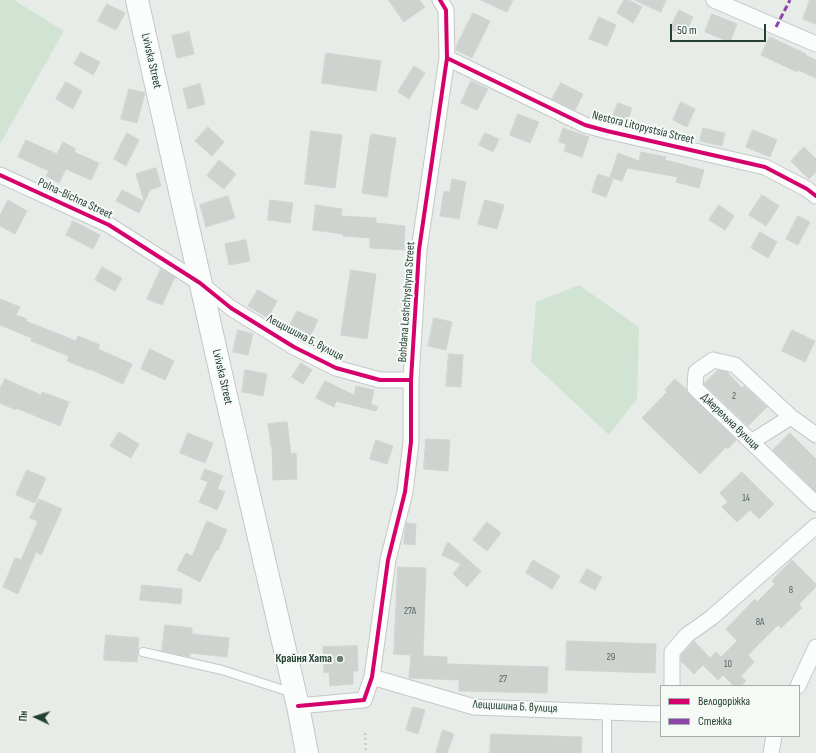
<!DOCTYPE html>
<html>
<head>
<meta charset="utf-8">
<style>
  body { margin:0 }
  #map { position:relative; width:816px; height:753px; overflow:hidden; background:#e7ece9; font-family:"Sofia Sans Condensed",sans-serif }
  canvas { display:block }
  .legend { position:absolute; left:660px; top:685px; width:140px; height:52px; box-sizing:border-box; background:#f6faf7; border:1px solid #a2afa9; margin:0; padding:5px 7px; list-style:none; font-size:12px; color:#253f34 }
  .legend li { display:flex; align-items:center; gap:8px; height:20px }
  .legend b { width:20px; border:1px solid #a2afa9 }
  .north { position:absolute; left:16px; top:697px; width:40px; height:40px; -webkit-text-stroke:3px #f6faf7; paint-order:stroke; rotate:274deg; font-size:11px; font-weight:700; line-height:16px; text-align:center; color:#253f34 }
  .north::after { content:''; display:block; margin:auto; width:14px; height:18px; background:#253f34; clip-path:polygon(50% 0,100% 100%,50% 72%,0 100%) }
  .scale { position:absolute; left:670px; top:24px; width:96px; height:18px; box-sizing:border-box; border:2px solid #253f34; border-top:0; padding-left:5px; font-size:12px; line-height:14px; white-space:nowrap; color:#253f34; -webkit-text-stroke:3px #f6faf7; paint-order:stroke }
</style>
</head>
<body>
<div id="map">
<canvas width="816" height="753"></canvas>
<ul class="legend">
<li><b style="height:5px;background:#d6006c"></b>Велодоріжка</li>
<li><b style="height:5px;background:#8e44ad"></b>Стежка</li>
</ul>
<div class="north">Пн</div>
<div class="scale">50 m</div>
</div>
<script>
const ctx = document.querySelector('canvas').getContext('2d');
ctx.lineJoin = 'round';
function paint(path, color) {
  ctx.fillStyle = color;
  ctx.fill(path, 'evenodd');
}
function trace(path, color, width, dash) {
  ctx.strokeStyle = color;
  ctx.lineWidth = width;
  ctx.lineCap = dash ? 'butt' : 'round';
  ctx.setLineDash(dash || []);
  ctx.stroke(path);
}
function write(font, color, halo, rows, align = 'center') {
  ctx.font = font + ' "Sofia Sans Condensed",sans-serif';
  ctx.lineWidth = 4;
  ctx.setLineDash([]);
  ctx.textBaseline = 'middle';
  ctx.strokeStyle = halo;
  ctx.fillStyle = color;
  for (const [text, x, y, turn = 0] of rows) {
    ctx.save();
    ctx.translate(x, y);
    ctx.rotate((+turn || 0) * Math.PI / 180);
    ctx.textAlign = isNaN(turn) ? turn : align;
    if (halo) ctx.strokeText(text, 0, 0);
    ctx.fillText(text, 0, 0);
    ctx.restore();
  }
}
paint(new Path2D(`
  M0,0h14l50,31 -64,113z
  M579,285l60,42 -2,72 -28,36 -78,-73 5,-60z`), '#d1e4d4');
const building = new Path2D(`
  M389,0h30l6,7 -21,15z
  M481,0h32l-6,12z
  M624,0h5l13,7 -9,16 -16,-10z
  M635,0h31l-5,12z
  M810,0h6v24l-13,-5z
  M107,4l18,9 -9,17 -18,-9z
  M679,10l14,7 -8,18 -15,-6z
  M473,13l17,8 -18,37 -16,-8v-3z
  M712,14l25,10 -7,18 -25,-10z
  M599,17l17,8 -9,21 -18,-7z
  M189,32l5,22 -17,4 -5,-22z
  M770,37l36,17 -1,1 11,5v18l-18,-8 -1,2 -36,-17z
  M81,52l19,10 -7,13 -19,-11z
  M326,53l55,8 -5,30 -54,-8z
  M414,66l11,7 -16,26 -11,-7z
  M471,81l17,8 -11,21 -16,-7z
  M66,82l16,9 -9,18 -17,-10z
  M561,83l22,11 -8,16 -23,-11z
  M200,84l5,20 -17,5 -5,-20z
  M129,89l16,4 -8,30 -16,-4z
  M681,102l14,7 -8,18 -14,-7z
  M618,103l14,5 -7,18 -14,-5z
  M518,114l21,8 -9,21 -20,-8z
  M208,127l16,15 -12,14 -17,-15z
  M563,128l26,9 -7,20 -18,-6 2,-7 -7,-2z
  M703,128l22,5 -3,13 -22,-5z
  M753,130l24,10 -7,17 -24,-10z
  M311,131l31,4 -7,53 -30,-4z
  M127,133l12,7 -13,26 -12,-7z
  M485,133l14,6 -6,13 -14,-7z
  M372,134l24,4 -9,59 -25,-4 8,-55z
  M26,140l31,14 6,-12 13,7 -2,3 25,11 -8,17 -25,-11 -7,14 -13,-7 3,-5 -31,-14z
  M804,147l12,12v13l-7,7 -18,-18z
  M641,152l25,5 -1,3 39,10 -5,18 -23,-6 2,-5 -51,-9 -5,13 -12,-4 8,-24 21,8z
  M219,160l17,14 -12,15 -17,-13z
  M156,168l5,18 -11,4 -11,23 -23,-12 6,-11 22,11 -8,-27z
  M598,174l15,5 -7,18 -14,-5z
  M452,179l14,3 -7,37 -19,-3 4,-25 6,1z
  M762,195l17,11 -13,20 -17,-11z
  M228,196l7,22 -29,9 -6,-22z
  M8,200l19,11 -12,23 -15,-8v-10z
  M270,200l23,3 -3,20 -22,-3z
  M485,200l19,5 -7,24 -19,-5z
  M316,205l26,4 -1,7 35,2v5l29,3 -1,24 -34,-2v-10l-27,-2v-2l-30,-4z
  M719,205l15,11 -9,14 -16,-10z
  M798,216l12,6 -12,23 -12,-6z
  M73,221l27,14 -7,14 -27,-14z
  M760,232l17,10 -9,16 -17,-10z
  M246,240l4,21 -21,4 -4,-21z
  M102,267l20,11 -7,13 -20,-11z
  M161,269l14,8 -13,28 -15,-6z
  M351,270l25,4 -9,65 -26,-4z
  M258,290l19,11 -9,17 -20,-12z
  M0,299l20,8 -4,8 11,4 -1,2 50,20 2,-5 22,9 -2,4 34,15 -9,20 -33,-15 -1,1 -22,-9 2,-5 -38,-15 1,-3 -32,-13z
  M297,311l21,9 -8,17 -21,-10z
  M434,318l18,4 -6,28 -18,-4z
  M238,330l15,4 -5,21 -15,-3z
  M792,330l23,11 -10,21 -23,-11z
  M150,349l24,12 -9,19 -24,-11z
  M449,354l14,1 -2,32 -15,-1z
  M301,363l11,7 -9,14 -11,-7z
  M245,370l22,4 -4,22 -21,-4z
  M718,370l9,2 15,16 2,-2 23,21 -19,19 -44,-42z
  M5,379l36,16 1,-3 27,10 -9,24 -44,-18v2l-16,-7v-14z
  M675,379l11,10 3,5 47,46 -8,9 -2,-2 -26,27 -58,-56 25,-26 -2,-2z
  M325,381l29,14 2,-9 18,4 -3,14 7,3 -2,4 -40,-10 -2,6 -18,-9z
  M287,422l4,32 5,-1 1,26 -24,1 -1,-34 -1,1 -3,-23z
  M119,432l20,12 -8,14 -21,-12z
  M188,433l25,10 -8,20 -25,-10z
  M790,433l26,26v33l-43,-42z
  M426,439l24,1 -2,31 -24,-2z
  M376,440l17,6 -6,18 -17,-5z
  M205,469l18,7 -6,13 8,3 -8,18 -18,-8 9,-20 -7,-3z
  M27,470l19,8 -11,25 -19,-8z
  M742,472l32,32 -15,15 -9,-9 -13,12 -15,-15 6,-5 -8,-9z
  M39,499l23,10 -21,46 -5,-3 -18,42 -15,-7 12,-29 6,2 17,-39 -8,-3z
  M207,521l20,9 -9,20h-2l-16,32 -23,-12 9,-17 6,3z
  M487,522l14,11 -14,18 -14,-11z
  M406,523l10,1 -1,21 -11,-1z
  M448,542l33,29 -14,16 -14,-13 8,-10 -19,-9z
  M533,560l27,16 -8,13 -26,-16z
  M792,560l24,24v3l-17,17 3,4 -21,20 -3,-3 -30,30 6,7 -13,14 5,5 -5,5h-7l-11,-11 -5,5 -15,-15 -9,9 -13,-13v-6l13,-14 16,17 6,-6 5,5 16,-16 -11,-12 29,-30 2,3 18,-18 -3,-3z
  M398,567l28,1 -3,88 24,1v7l101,3 -1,26 -88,-2v-11l-50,-2 2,-23 -17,-1z
  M587,569l15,8 -7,13 -15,-8z
  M142,585l40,4 -1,15 -41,-4z
  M165,625l27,3v6l37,4 -2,19 -37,-4v4l-28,-6z
  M106,635l33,3 -2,24 -33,-2z
  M567,641l89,3 -1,29 -89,-3z
  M357,646l1,25h-5v13l-23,2 -1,-14 -5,1 -1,-26z
  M413,707l12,3 -7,24 -12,-4z
  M443,730l11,4 -7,19h-11z
  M491,734l91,3 -1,16h-91z`);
paint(building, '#ced3d0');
trace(building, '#d0d5d2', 1);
const service = new Path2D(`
  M143,652l79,18 71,23
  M607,753v-41`);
const minor = new Path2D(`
  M714,0l102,44
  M447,58l138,67 22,6 158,36 42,22 9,7
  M0,175l109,50 91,58 31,25 63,39 42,21 44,12h31
  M816,435l-25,-18 -56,-52 -22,-5 -17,12 -1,16 121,116
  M751,442l40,-25
  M372,677l102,30 185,7 2,-1
  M672,686v-34l15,-17 24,-17 105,-92
  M798,686l18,-39
  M298,706l66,-6 8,-23 16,-117 17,-68 6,-50v-62l8,-130 28,-192 -1,-48 -6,-10
  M771,753l3,-17`);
const secondary = new Path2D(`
  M137,0l87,387 74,319 9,47`);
trace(service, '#c4c9c6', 10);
trace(minor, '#c4c9c6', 17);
trace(secondary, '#c3c9c6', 24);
trace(new Path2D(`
  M365,733l1,20`), '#c6cec9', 2.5, [2, 3]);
trace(service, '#fbfcfc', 8);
trace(minor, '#fbfcfc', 15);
trace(secondary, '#fbfcfc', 22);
trace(new Path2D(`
  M776,27l14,-27`), '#8e44ad', 3, [6, 3]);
trace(new Path2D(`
  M447,58l138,67 22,6 158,36 42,22 9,7
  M0,175l109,50 91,58 31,25 63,39 42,21 44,12h31
  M298,706l66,-6 8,-23 16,-117 17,-68 6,-50v-62l8,-130 28,-192 -1,-48 -6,-10`), '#d6006c', 4);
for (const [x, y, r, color] of [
  [340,659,4,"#697c73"]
]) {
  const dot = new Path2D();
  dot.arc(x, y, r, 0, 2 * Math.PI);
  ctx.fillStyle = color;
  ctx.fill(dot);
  trace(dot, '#f6faf7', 1.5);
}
write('10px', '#50655c', null, [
  ["2",734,396],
  ["14",746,498],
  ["8",791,590],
  ["27А",410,611],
  ["8А",760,622],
  ["29",611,657],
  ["10",728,664],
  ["27",503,679]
]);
write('12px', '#253f34', '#f6faf7', [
  ["Lvivska Street",151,61,77],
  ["Nestora Litopystsia Street",643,128,14],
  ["Polna-Bichna Street",75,199,25],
  ["Bohdana Leshchyshyna Street",407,302,-86],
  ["Лещишина Б. вулиця",305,338,28],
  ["Lvivska Street",222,377,77],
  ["Джерельна вулиця",730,422,44],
  ["Лещишина Б. вулиця",515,707,3]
]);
write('bold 12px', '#253f34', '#f6faf7', [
  ["Крайня Хата",332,659]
], 'right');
</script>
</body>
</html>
